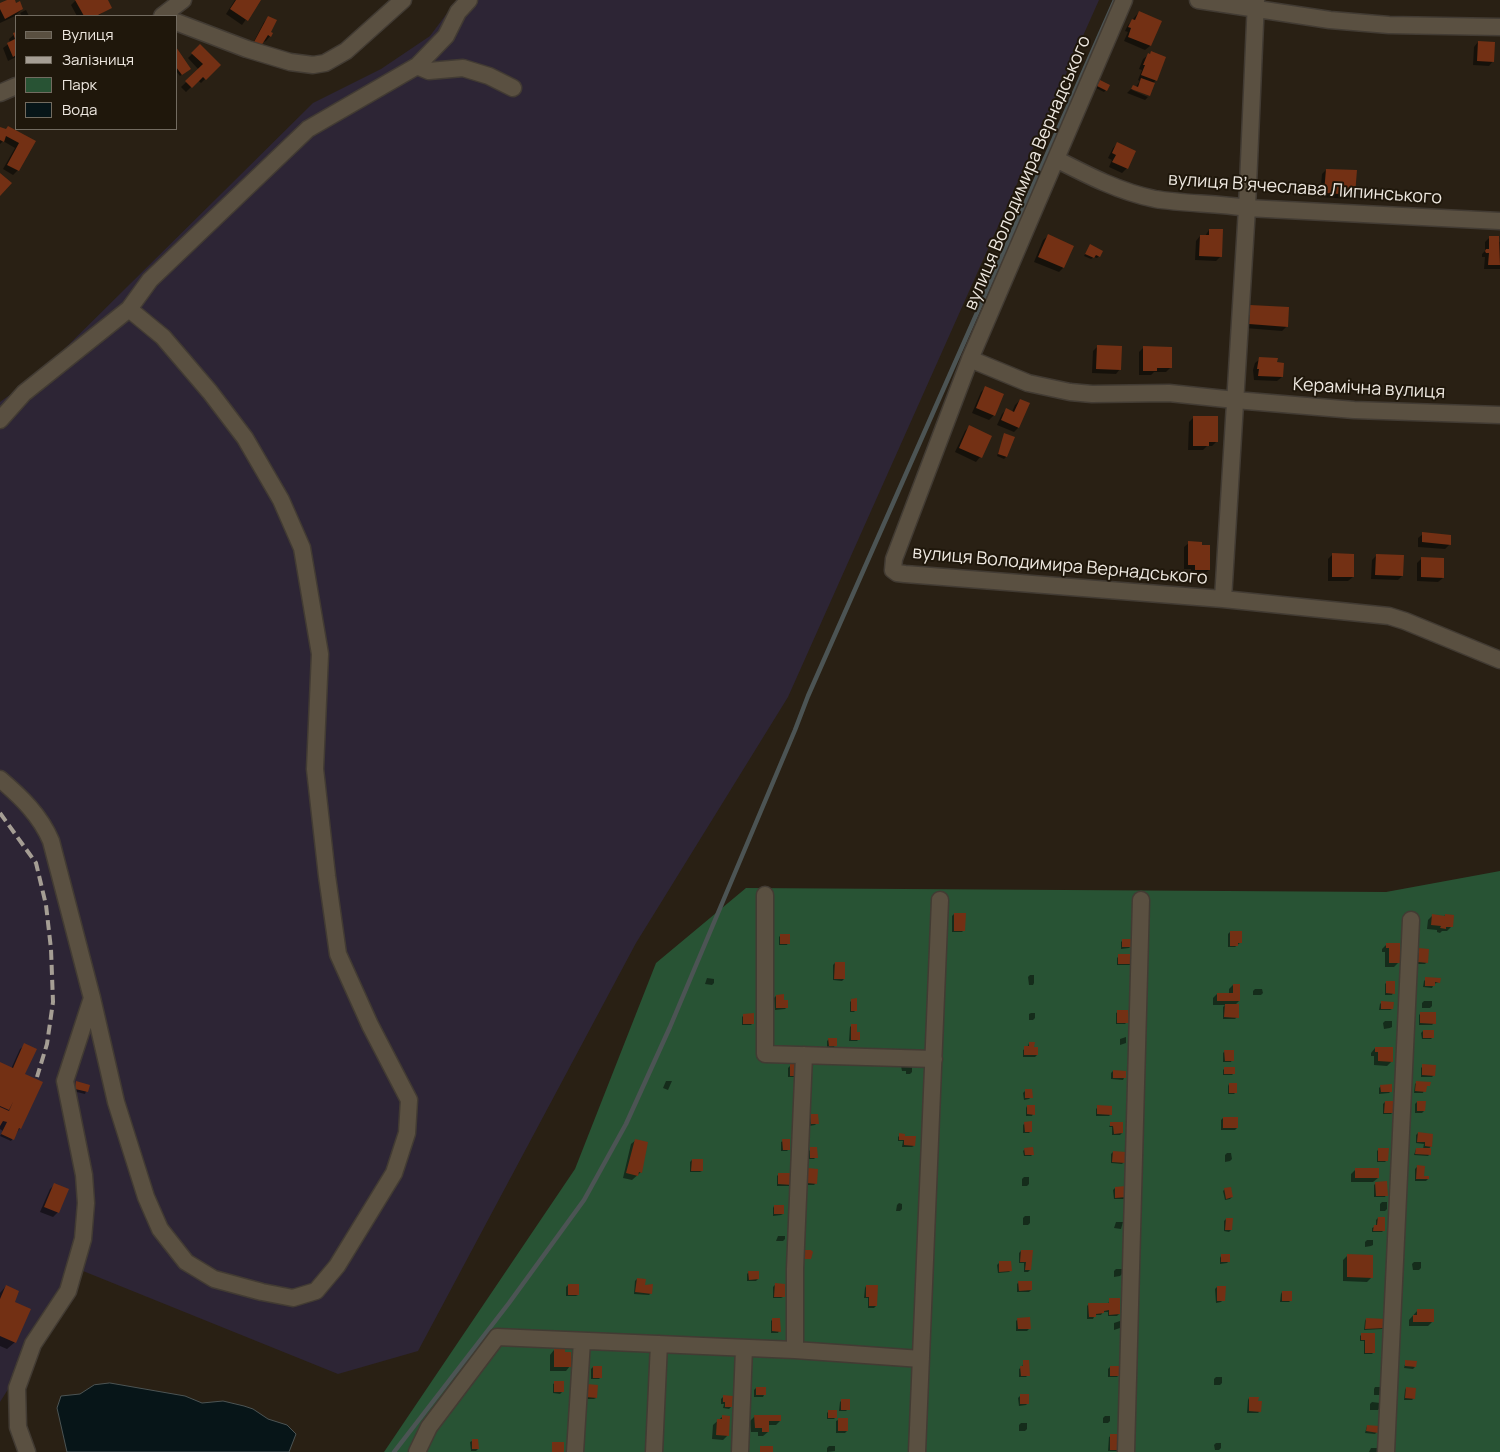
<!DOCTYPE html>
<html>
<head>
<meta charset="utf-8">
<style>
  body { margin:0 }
  #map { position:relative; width:1500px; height:1452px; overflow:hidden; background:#292014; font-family:Manrope,sans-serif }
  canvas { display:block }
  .legend { position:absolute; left:15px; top:15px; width:162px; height:115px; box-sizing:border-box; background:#1f170b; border:1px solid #726b60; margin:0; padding:6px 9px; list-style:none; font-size:15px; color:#eee8e0 }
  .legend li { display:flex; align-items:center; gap:10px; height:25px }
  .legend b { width:25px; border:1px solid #726b60 }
</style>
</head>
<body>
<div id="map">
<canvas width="1500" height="1452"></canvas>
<ul class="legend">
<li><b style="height:6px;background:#5a5041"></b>Вулиця</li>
<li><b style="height:6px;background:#a59e94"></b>Залізниця</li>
<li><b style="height:14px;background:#285334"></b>Парк</li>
<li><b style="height:14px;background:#071518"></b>Вода</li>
</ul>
</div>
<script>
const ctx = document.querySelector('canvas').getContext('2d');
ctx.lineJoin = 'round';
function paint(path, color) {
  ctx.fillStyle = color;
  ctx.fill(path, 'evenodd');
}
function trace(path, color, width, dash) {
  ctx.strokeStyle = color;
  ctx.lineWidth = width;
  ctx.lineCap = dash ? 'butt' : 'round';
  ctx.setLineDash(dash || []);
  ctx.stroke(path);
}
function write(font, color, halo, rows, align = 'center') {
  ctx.font = font + ' Manrope,sans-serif';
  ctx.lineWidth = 4;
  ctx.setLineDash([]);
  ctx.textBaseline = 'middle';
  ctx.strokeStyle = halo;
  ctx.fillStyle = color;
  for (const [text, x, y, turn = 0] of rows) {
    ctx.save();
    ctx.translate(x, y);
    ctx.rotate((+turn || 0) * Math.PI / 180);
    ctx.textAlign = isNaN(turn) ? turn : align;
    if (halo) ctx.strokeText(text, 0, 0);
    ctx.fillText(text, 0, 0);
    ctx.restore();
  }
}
paint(new Path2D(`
  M457,0h642l-311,697 -152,246 -218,408 -80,23 -255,-103 -83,131v-1000l39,-28 274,-271 68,-34 49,-33z`), '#2d2535');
paint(new Path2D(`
  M1500,871v581h-1116l191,-283 81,-206 90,-75 640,4z`), '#285334');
const water = new Path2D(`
  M110,1383l75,13 17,7 21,-2 21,5 9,3 15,10 19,6 9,9 -7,18h-222l-10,-44 4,-12 19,-2 14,-9z`);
paint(water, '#071518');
trace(water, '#4c5454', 1);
paint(new Path2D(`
  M10,0h3l2,4 7,5 -7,7 -15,7v-18z
  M76,0h30l4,7 -12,9h-21l-6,-11z
  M235,0l24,1 -17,24 -16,-11z
  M26,10l3,6h-7l-2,-3z
  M1139,12l21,9 -10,25 -5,4 -21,-9 4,-9 -3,-1 3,-6z
  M269,17l1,19 -4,5 -15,6 13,-25z
  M16,33v24l-8,4 -5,-13 7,-5 -1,-4z
  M1478,42l15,19 -4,5 -16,-1 1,-18z
  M200,46l19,19 -18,18 -3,-3 -12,12 -5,-5 18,-17 -11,-12z
  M176,49l12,21 -8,6 -4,-5z
  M1151,53l13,5 -9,23 -3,3 -20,6 16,7 -3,3 -18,-7 6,-6 2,1 5,-7 -2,-1 4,-10 -3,-1 4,-10z
  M1100,81l6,9 -2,2 -8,-4z
  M0,129l34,13 -16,28 -5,5 -10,-6 12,-21 -12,-7 -3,3z
  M1117,144l10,24 -5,5 -13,-6 3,-7 -4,-2 5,-10z
  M1326,170l28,25 -4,4 -30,-2 2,-23z
  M1209,230l12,26 -5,5 -21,-1 1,-19 4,-5h5z
  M1048,236l15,32 -4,4 -25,-10 9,-22z
  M1490,237l10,5v27h-16l1,-12h-3v-3l3,-3v-9z
  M1090,246l9,10 -2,2 -3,-1 -3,2 -7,-3z
  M1251,306l36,20 -5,5 -37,-3 1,-18z
  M1097,347l23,22 -4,5 -24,-1 1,-22z
  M1144,347l26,21 -4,4h-12l-3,3h-12v-23z
  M1260,359l16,4 6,14 -5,4 -23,-1 -1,-10 2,-7z
  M985,388l9,27 -5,5 -17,-7 9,-21z
  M1020,400l-2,28 -4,4 -17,-7 5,-11 4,-4 6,2 3,-7z
  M1194,417l23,24 -5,5h-5l-4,4h-15l1,-28z
  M969,427l11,30 -4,5 -21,-10 10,-21z
  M1005,435l1,22 -2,2 -7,-3z
  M1423,534l27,10 -5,5 -27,-2v-9z
  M1189,543l20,27 -5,4h-13v-5h-7v-22z
  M1332,555l21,22 -5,4h-20v-22z
  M1376,556l26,20 -4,4 -27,-1 1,-19z
  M1422,558l21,20 -5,4 -21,-1v-18z
  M954,914l10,16 -2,2h-10v-16z
  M1445,915l6,12 -4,4h-5l-2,2 -3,-1v-2l-10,-1 1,-9 4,-4 12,1z
  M1230,932l11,10 -6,5h-7v-13z
  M781,935l7,8 -1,2h-8v-8z
  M1123,940l8,6 -2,2 -8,1v-7z
  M1387,944h11v19l-4,4h-9v-15h-3v-3z
  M1420,949l7,13 -2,2h-8l1,-13z
  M1119,956l12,7 -1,2h-13v-7z
  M835,963l9,16 -2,2 -9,-1v-15z
  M1030,975h4v8l-1,2h-4l-1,-8z
  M707,978l7,1v4l-2,2 -7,-1z
  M1426,979l13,3 -5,2 -2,4 -9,-1 1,-6z
  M1387,982l6,11 -1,2h-7v-11z
  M1233,985l6,16 -5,5 3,11 -2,2h-12v-12l2,-2h-12v-7l4,-4h12v-5z
  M1255,989h7l1,4 -2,2h-8v-4z
  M776,996l11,11 -2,2 -10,1 -1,-12z
  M852,1000l4,10 -2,2h-4v-10z
  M1424,1001h8v5l-2,2h-8v-5z
  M1382,1002l10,7 -2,1h-11l1,-6z
  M1118,1012l9,10 -2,2h-9v-11z
  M1031,1013h4v5l-2,2h-4v-6z
  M1421,1013l13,10 -2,2h-13v-10z
  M744,1015l9,8 -2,2h-9v-8z
  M1385,1021h7v6l-2,1 -6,1 -1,-6z
  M852,1025l7,14 -2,2h-8l1,-14z
  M1423,1031l10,6 -2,2h-9l-1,-6z
  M1126,1037v6l-6,2v-6z
  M829,1039l6,6 -1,2h-7v-6z
  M1029,1043l8,12 -2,2h-12v-7l4,-2z
  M25,1045l-1,28 -4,55 -9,13 -11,-5 3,-5 -3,-2v-65l11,5 9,-20z
  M1375,1048l17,13 -5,5 -13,-1v-9h-3v-3z
  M1225,1051l7,9 -1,2h-8v-9z
  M912,1064v8l-2,2h-4v-3h-4l-1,-5z
  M790,1066h7l-2,11h-7v-9z
  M1423,1066l11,9 -2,2h-11v-9z
  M1225,1068l9,5 -2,2h-9v-5z
  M1113,1071l11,7 -1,2 -12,-1v-6z
  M666,1081h6l-4,9 -5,-2z
  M77,1083l11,3 -3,8 -12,-3z
  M1416,1083l13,2 -4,2 -2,6h-9l1,-9z
  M1229,1084l7,8 -2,2h-6v-8z
  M1381,1086l10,5 -2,2 -10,1v-6z
  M1025,1091l6,6 -2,2 -5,1 -1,-7z
  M1385,1102l8,10 -2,2h-8v-10z
  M1417,1102l7,9 -2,2h-7v-9z
  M1027,1106l6,8 -1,2h-6v-8z
  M1098,1107l13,7 -2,2h-13v-7z
  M811,1115l6,8 -2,2 -6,1v-9z
  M1223,1118l14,10 -2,2h-14v-10z
  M1025,1123l6,8 -2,2h-6v-8z
  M1111,1123l11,10 -2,2h-8v-8h-3z
  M1418,1133l13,13 -3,4 2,4 -2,2 -14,-1 2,-6h7l1,-5 -8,-1v-8z
  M900,1135l14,11 -2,1h-10l1,-6h-5v-4z
  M636,1140l5,32 -9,8 -9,-2 8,-34z
  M783,1141l6,8 -2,2h-6v-9z
  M811,1149l5,8 -2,2h-5v-8z
  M1025,1149l8,5 -2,2h-7l-1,-5z
  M1379,1149l8,11 -2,2h-8v-11z
  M1113,1152l11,10 -2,2 -11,-1v-9z
  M1227,1153h4l1,6 -2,2 -5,1v-7z
  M692,1160l10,11 -2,1h-10v-10z
  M1417,1167l6,10 5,2 -2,2h-11v-12z
  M1356,1169l22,9 -5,4h-22v-8z
  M808,1170l8,13 -2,2h-8v-13z
  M779,1174l11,10 -1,2h-12v-10z
  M1024,1177h5v7l-2,2h-5v-7z
  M1376,1183l10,12 -1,2h-11v-12z
  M55,1184l3,28 -5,5 -13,-5 10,-23z
  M1115,1188l11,9 -2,2h-10l-1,-9z
  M1225,1189l7,8 -2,2 -5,1 -2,-9z
  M1382,1202h5v7l-2,2h-5v-7z
  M899,1203l3,1v5l-2,2h-4l1,-6z
  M774,1206l9,8 -2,1 -8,1v-8z
  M1025,1216h5v7l-2,2h-5v-7z
  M1378,1218l6,12 -2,2h-10v-4l4,-2v-6z
  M1226,1219l5,11 -2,2 -5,-1v-10z
  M1116,1222h7l-2,7 -7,-1z
  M778,1236h7v3l-2,2h-7z
  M1367,1240h6v5l-2,1 -6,1v-5z
  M1021,1251l9,19 -2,2h-4v-9h-5v-10z
  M1348,1255l23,23 -4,4 -24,-1v-21z
  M1221,1256l8,5 -2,2 -7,1v-6z
  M1414,1262h7v6l-2,2h-6l-1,-6z
  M999,1263l12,7 -2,2 -11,1 -1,-8z
  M1116,1269h6v5l-2,2 -6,1v-6z
  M749,1272l9,7 -2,2h-9v-7z
  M637,1279l14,14 -2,2 -15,-1 1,-13z
  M1019,1282l12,8 -2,2h-12v-8z
  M568,1285l10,10 -2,1h-10v-9z
  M775,1285l8,12 -2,1h-8v-11z
  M6,1286l7,16 2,40 -8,7 -7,-3v-53z
  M866,1286l10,20 -2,2h-6v-10h-4l1,-10z
  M1217,1287l6,13 -2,2 -5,1 -1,-14z
  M1282,1292l9,8 -2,2h-9l1,-8z
  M1110,1299l9,15 -2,2h-9v-4h-5l-2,3h-6l-2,4h-6v-13l2,-2h19z
  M1418,1310l15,11 -5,5h-19v-6z
  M773,1319l6,12 -1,2h-7v-12z
  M1018,1319l11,10 -2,2h-11v-10z
  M1366,1319l18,9 -2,1 -18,1 1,-9z
  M1120,1321v7l-6,2v-7z
  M1362,1334l12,18 -2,2h-8v-13h-4v-5z
  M554,1350l16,16 -4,5h-16v-16z
  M1406,1361l9,6 -2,2 -9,-1z
  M1024,1362l4,13 -2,2h-7v-8l3,-2z
  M593,1367l8,10 -2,2h-8v-10z
  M1110,1367l9,8 -2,2h-9v-8z
  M1216,1377h6v6l-2,2h-6v-6z
  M555,1383l7,9 -2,2 -7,-1v-9z
  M597,1386l-1,12 -2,1h-10z
  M1375,1387h7v6l-2,2h-6v-6z
  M756,1388l8,7 -1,2h-9v-7z
  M1406,1388l8,10 -2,2h-8l1,-10z
  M1020,1396l8,7 -2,2 -7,1 -1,-8z
  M723,1397l8,10 -2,2 -6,-1 1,-4h-3v-5z
  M1249,1398l8,5 3,8 -2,2h-11l1,-13z
  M842,1400l6,9 -2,2h-7l1,-9z
  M1372,1402l8,1v5l-2,2h-8v-6z
  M829,1411l7,6 -2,2h-7v-6z
  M755,1416l25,5 -4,4h-8v7l-5,4h-5v-4h-7l-1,-11z
  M1105,1416h5v5l-2,2h-5v-5z
  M722,1417l6,18 -5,5 -11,-1 1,-14z
  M838,1420l9,11 -2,2h-9v-12z
  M1021,1423h6v6l-2,2h-6v-6z
  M1367,1426l10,6 -2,2 -10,-1z
  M1111,1436l8,13 -2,2h-9l1,-14z
  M472,1441l6,8 -2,2h-5l-1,-9z
  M1216,1443h5v5l-2,2h-4l-1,-5z
  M829,1446h6v5l-8,1v-4z
  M1371,1448h6v4h-8z`), '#0007');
trace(new Path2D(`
  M394,1452l115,-149 75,-103 42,-76 44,-97 125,-297 13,-34 307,-696`), '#4c5454', 4.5);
paint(new Path2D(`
  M7,0h8l1,3 4,-2 3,8 -18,10 -5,-10v-6z
  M75,0h33l4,8 -16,8h-12z
  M236,0h25l-13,21 -18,-12z
  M1139,11l23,10 -11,25 -23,-9 3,-9 -3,-1 4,-8 3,1z
  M268,16l9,4 -6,12 2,1 -2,4 -3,-2 -7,11 -7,-4z
  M16,32v23l-3,2 -6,-14 8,-4 -2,-6z
  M1478,41l17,1 -1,20 -17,-1z
  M200,44l21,21 -15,15 -3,-3 -11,11 -7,-7 18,-17 -12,-11z
  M176,47l15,22 -9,6 -6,-8z
  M1151,51l15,6 -9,24 -16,-6 4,-10h-2l5,-12 2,1z
  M1141,78l14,5 -5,13 -19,-7 2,-4 5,2z
  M1100,80l10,5 -3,6 -10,-5z
  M8,126l28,15 -17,30 -12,-6 12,-22 -13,-7 -2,6 -4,-2v-13l6,2z
  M1117,142l19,9 -8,18 -16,-7 4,-7 -4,-2z
  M1326,169l31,1 -2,25 -31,-2z
  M0,173l12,10 -12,13z
  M1209,229h14l-1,28 -23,-1 1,-21h9z
  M1048,234l26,12 -10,22 -26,-11z
  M1489,236h10l1,29h-12l1,-12h-3l-1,-2 1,-2h3z
  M1090,244l13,7 -3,6 -4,-2 -2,3 -9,-4z
  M1250,305l39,2 -1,20 -39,-3z
  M1097,345l25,1 -1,24 -25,-1z
  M1143,346l29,1v21h-15v3h-14z
  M1259,357l19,1 -1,4 7,1 -1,14 -25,-1 1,-7h-2z
  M985,386l19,8 -9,22 -19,-8z
  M1020,399l10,4 -11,25 -18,-8 5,-12 8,4z
  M1193,416h25v26h-9v4h-16z
  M969,425l23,11 -10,22 -23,-10z
  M1004,433l11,4 -8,20 -9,-3z
  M1422,532l29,3v10l-29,-3z
  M1188,541l14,1v3h8v25h-15v-5h-7z
  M1332,553l22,1v23h-22z
  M1376,554l28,1 -1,21 -28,-1z
  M1421,557l23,1v20l-23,-1z
  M954,913h12l-1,18h-11z
  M1432,914l13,2v-2l9,1 -1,12h-7v2l-6,-1 1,-2 -10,-1z
  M1230,931h12v12h-4v3h-8z
  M780,934h10v10h-10z
  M1122,939h9l1,8h-10z
  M1386,943h14v20h-11v-15h-3z
  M1419,948l10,1 -1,14 -10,-1z
  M1118,954h15v10h-15z
  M835,962h10v17h-11z
  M1425,977l16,1 -1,5 -5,-1v4h-10z
  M1386,981h9v13l-9,-1z
  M1233,984h7v17h-23v-8h16z
  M784,994v6h4v8h-12v-13z
  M857,998v13h-6v-12z
  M1381,1001l13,1 -1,7h-12z
  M1225,1004h14v14l-15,-1z
  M1117,1010h11l1,13h-12z
  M1420,1012h16v12l-16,-1z
  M754,1013v11h-11v-10z
  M851,1024h6v8h3v8h-9z
  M1423,1030h11v8h-11z
  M828,1038h9v8h-8z
  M1029,1042h6l-1,5h4v8h-14v-9h5z
  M24,1043l13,6 -12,25 18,8 -22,47 -2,-1 -5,12 -13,-6 6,-12 -4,-1 -3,5v-19l9,4 4,-9 -4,8 -9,-4v-44l13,6z
  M1375,1047h18v15l-15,-1v-9h-3z
  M1224,1050h10v11h-9z
  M790,1064h8v12h-8z
  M1422,1064l14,1 -1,11 -13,-1z
  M1224,1067h11v7h-11z
  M1113,1070l13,1v7h-13z
  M76,1081l14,4 -2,7 -13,-3z
  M1416,1081l15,1 -1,4h-3l-1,6 -11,-1z
  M1229,1083h8v10h-8z
  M1392,1084v8h-11l-1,-7z
  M1025,1089h7l1,9h-8z
  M1385,1101h9v12h-10z
  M1417,1101h9l-1,10h-8z
  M1027,1105h8v10l-8,-1z
  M1097,1105l15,1v9l-15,-1z
  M810,1114h8l1,10h-8z
  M1223,1117h15v11h-15z
  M1032,1121v11h-7l-1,-10z
  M1110,1122h13v11l-9,1 -1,-8h-3z
  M1418,1132l15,2 -1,13 -7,-1v-4h-8z
  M899,1133l6,1v2h11l-1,10 -11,-1v-5h-5z
  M635,1139l13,3 -6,31 -3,-1 -1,4 -12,-3z
  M782,1139h8v11h-7z
  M810,1147h7l1,11h-8z
  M1033,1147l1,8h-9l-1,-7z
  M1378,1148h11l-1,13h-10z
  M1416,1148h15v7l-16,-1z
  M1113,1151l13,1 -1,11 -13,-1z
  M692,1159h11v12h-12z
  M1417,1165l8,1 -1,10h5v3h-13z
  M808,1168l10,1 -1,15 -10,-1z
  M1355,1168h24v10h-24z
  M778,1173h12v4h2v8l-14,-1z
  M1387,1181l1,15h-12l-1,-14z
  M54,1183l15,6 -10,24 -15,-6z
  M1126,1186l1,11 -12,1v-11z
  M1231,1187l2,10 -7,2 -2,-11z
  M774,1205h10v9h-10z
  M1378,1217h7v14h-12l1,-6h3z
  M1226,1218h7l-1,12h-7z
  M804,1250h7l2,2 -2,7h-7z
  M1021,1250h12l-2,20h-6l1,-8h-6z
  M1221,1254h9v8h-9z
  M1347,1254l26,1v23l-26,-1z
  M999,1261h12l1,10 -13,1z
  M748,1271h11v8l-10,1z
  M637,1278l9,1 -1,6 8,-1 -1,10 -17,-2z
  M1018,1281h14v9l-13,1z
  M775,1283l10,1v13h-11z
  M568,1284h11v11h-11z
  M6,1285l13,6 -4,11 16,7 -15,34 -16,-7v-37z
  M866,1285h12l-1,21h-8v-9h-3z
  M1217,1286h9l-1,15h-8z
  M1282,1291h10v10h-10z
  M1109,1298h11v16l-11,1v-5l-5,1v2l-8,1v3h-7l-1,-14h21z
  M1417,1309h17v13h-21v-7h4z
  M1030,1317l1,12h-13l-1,-11z
  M772,1318h8l1,14 -9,-1z
  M1366,1318l20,1v9l-21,1z
  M1361,1333h14v20h-10v-13h-4z
  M554,1349h11v3h6l1,15h-18z
  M1023,1360h6l1,16h-9l-1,-10h3z
  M1405,1360l12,1 -1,6 -11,-1z
  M593,1366h9v12h-9z
  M1110,1366h10l1,10h-11z
  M554,1381h10v11h-10z
  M587,1384l11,1 -1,13 -11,-1z
  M756,1387h10v8h-10z
  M1406,1387l10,1 -1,11 -10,-1z
  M1020,1394h9v10h-9z
  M723,1395l10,1 -1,11h-7v-5h-2z
  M1249,1397h10l-1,4h4l-1,11 -12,-1z
  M841,1399h9v11h-9z
  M828,1410h9v8h-9z
  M722,1415l8,1 -1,20 -13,-1 1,-16h5z
  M754,1415h27v6h-12v11h-7v-4h-7z
  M838,1418h10v13h-10z
  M1367,1425l12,1 -1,7 -12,-2z
  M1110,1434h10v16h-10z
  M472,1439h6l1,10h-7z
  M552,1442h12v10h-12z
  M760,1446h13v6h-13z`), '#733014');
const minor = new Path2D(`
  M1124,0l-154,359 -76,200 -1,11 4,3 8,1 318,25 166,17 16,5 95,39
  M1198,0l132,20 59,5 111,2
  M162,16l21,-16
  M176,22l71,27 43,13 23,3 12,-2 21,-12 57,-51
  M417,66l12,5 34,-3 26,8 24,12
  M0,93l16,-7
  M1056,159c31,16 64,33 99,40 30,5 61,4 92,9l253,13
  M970,359l58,24 42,9 22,2 77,-1 66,7 119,10 146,5
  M0,420l24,-27 105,-84 21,-29 158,-151 109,-63 29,-30 12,-24 11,-12
  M1223,599l24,-391 9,-208
  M0,779c21,18 40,36 51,62l41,157 24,104 30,95 14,32 26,33 28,17 48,13 31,6 23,-7 21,-25 57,-93 13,-40 2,-33 -39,-75 -32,-71 -11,-78 -12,-107 5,-115 -18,-106 -21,-48 -36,-62 -35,-46 -47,-55 -34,-28
  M765,895v159l169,5
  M795,1350v-81l9,-214
  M27,1452l-9,-25 -1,-39 16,-44 35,-53 15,-52 3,-36 -2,-28 -19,-94 27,-83
  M417,1452l12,-25 68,-90 298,13 126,9
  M575,1452l7,-111
  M654,1452l5,-108
  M740,1452l4,-104
  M917,1452l23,-552
  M1126,1452l15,-552
  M1386,1452l25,-532`);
trace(minor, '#423b33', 19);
trace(minor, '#5a5041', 16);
trace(new Path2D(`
  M0,813l36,50 10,42 5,44 2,53 -6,42 -10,33`), '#a59e94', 4, [10, 5]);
write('18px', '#eee8e0', '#1f170b', [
  ["вулиця Володимира Вернадського",1028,173,-67],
  ["вулиця Вʼячеслава Липинського",1305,189,4],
  ["Керамічна вулиця",1369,389,3],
  ["вулиця Володимира Вернадського",1060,566,5]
]);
</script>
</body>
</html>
